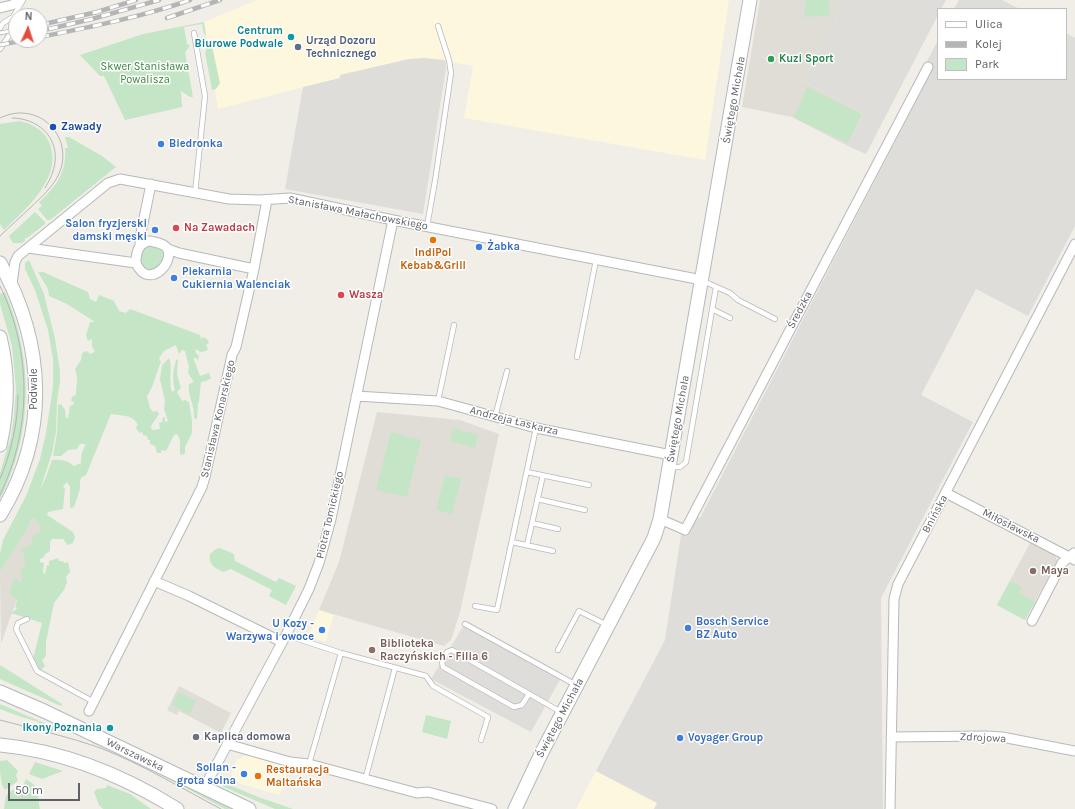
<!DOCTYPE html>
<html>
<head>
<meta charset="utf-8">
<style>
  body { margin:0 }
  #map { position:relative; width:1075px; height:809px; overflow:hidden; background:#f0eee7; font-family:Karla,sans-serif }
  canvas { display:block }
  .legend { position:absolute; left:937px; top:8px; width:130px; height:72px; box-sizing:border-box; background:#fff; border:1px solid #bfc0c2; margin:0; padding:5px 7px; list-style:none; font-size:12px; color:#5e6166 }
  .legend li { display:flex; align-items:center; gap:8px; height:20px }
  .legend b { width:20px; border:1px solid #bfc0c2 }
  .north { position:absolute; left:8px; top:8px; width:40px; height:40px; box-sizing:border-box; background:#fff; border:1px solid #bfc0c2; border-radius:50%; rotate:3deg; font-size:11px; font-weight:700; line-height:16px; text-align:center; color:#5e6166 }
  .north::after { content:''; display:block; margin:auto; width:14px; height:18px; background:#e34d39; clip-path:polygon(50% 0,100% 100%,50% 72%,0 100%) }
  .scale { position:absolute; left:8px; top:783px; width:72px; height:18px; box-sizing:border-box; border:2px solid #5e6166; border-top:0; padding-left:5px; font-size:12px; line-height:14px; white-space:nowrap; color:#5e6166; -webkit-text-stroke:3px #fff; paint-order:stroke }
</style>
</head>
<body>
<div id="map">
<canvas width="1075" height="809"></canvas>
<ul class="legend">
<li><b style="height:5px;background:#fff"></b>Ulica</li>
<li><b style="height:5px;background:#b5b5b6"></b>Kolej</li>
<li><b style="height:11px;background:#c4e6c6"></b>Park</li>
</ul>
<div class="north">N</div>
<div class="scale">50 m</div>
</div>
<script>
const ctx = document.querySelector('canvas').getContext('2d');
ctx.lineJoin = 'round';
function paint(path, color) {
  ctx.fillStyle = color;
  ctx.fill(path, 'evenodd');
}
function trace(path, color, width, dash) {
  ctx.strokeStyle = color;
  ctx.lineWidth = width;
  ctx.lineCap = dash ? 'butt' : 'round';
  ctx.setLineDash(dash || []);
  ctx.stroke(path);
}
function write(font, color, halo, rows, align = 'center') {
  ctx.font = font + ' Karla,sans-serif';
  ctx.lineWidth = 3;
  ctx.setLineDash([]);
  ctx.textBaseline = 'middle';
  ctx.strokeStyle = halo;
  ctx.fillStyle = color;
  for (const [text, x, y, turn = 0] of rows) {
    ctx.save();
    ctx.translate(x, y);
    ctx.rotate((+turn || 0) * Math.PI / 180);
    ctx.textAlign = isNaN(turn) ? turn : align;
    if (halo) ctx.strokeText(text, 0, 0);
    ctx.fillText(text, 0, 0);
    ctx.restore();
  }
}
paint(new Path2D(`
  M257,0h472l-24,160 -241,-42 9,-52 -39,-7h-25l-69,16v3l-122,31 -14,-87z
  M319,610l15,5 -8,27 -13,-4 -3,-6z
  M246,755l42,12 -8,28 -42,-12 -7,-9 6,-14z
  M596,771l61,32 -3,6h-78z`), '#fdf7de');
paint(new Path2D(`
  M847,0h99l-5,9h-3v6l-72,139 -18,-8 15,-33 -60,-32z
  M959,0h43l18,9h-66z
  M1066,33l9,5v188l-47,90 -52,-27 -55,106 52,27 -92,176 2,211h-229l3,-6 -61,-32 69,-131 16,-105 11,-20 8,3 221,-426 -8,-4 25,-48v39h128z
  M424,58l21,2 1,8 -23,146 -138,-25 18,-102 37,-9v-3l69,-16z
  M469,622l94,52 -32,58 -100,-53 33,-54z`), '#dfddd9');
paint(new Path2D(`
  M760,0h87l-44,81 60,32 -15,33 -56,-29 -50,-10z
  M377,412l83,8 39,14 -39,178 -9,28 -7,6 -125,-36 20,-48z
  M32,519l11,6 -42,119 -1,-72 26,-41z
  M1031,541l24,13 2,7 -32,59 -28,-15z
  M179,686l52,27 -10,20 -42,-22 -2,4 -10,-5z`), '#dfddd5');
paint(new Path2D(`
  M806,0h22l2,15 -26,2z
  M204,22l2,14 -2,-2 -2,-10 -18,3 3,17 3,2 -5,6 8,45h-3l-9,-6 1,16 -57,13 -21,-44h-4l-20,-21 63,-21z
  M212,46l8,37 -4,6 -4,1 -7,-37 2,-5z
  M807,87l55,27 -14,29 -54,-25z
  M19,121c12,2 23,8 29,19 18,35 -22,69 -44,90l-4,-6v-100z
  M65,137h4l33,19 14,11 -66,53h-3l-9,-11 4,-3 -3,-4c17,-15 28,-30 26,-54h3z
  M35,212l10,10v2l-18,14h-2v3l-3,2h-9l-4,-7z
  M146,245l14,2 4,4c0,9 -3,14 -9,21l-11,-2 -5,-12 1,-9z
  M29,260l15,34 11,45 5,32v11l-3,19 -1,31 -4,21 -12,37 6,-13 6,-17c9,-1 15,0 22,6l7,-3c0,-6 1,-14 5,-18l-2,-1h-4l-3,5 -9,1 -7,6h-8l4,-23 1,-28 3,-1 4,6 1,8h2l2,-12 4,-2v-2l-3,-1 1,-4 4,-2c0,-12 3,-13 -1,-26l6,-9 1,-7 5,-2 3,3 5,-2 -3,-6v-7l-4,2 -2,-6 4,-13h5l-28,-18 -18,-8 -1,-7 -10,-17h5l45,20 2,7 6,3 3,-7 15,6 5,10 7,2 4,-4 70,26 1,4 2,-2 4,2 2,4 -3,2 2,4 -2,2 -5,1 -6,-3 1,4 3,3 -1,4 -4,-3v3l6,16 9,-3 2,5 -5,3 -5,1 -2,19 -2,5h1l-1,13 -3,-1c1,-14 -7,-22 -5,-34l5,-2 -6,-9 1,-6 -4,-16 -3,-1 -3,4 -3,-9 -12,6 -5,7 2,4c-5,11 -7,24 -14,34l3,12 3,4 4,-1 2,3 -8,12 1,4 8,-1 -1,-6 3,-1 1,-5 2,1v4l3,-1 -4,-12 1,-8 -5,-22 2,-14 7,-7c4,8 -1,22 3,34l3,-2c-3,-11 -2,-19 1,-30l2,-1 -1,15 4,14 -4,4 5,9 3,-1 4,2 3,18v13l-7,14v7l-4,1c-3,-7 2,-14 -4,-21l-3,1 -8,16 -5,-1v3h-4l-2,-7 -5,-2v-4h-2l-1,-4 -4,-1 -1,-3 -2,1 -3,-3 -1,-3 2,-2c-5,-11 -17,-9 -27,-11l-25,61 -4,2 -2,3v9l-6,18 -4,1v-21l-3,-5 -4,4 2,3 -2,20 -15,3 -1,3 26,17 2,5 -2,6 -5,2 -5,-6h-11l-2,3v9l-5,3 -1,3 -4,2v3l4,1 -1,10 2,1 2,-9 2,1v-5l9,-3 1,3h4l1,2 4,-1 2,10 -4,5 1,5 -3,8 -10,13 -8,39v14l-4,4 3,6 -4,4 -5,-3 -3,-8 9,-36 -31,-10 1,-1 5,-3 -2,-2 2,-7c-6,-5 -8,-6 -6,-13 2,-4 2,-6 4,-9l6,4 1,-3 -2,-9 3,-1 2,-3 -1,-11 -3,-7 9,-2 4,-11 6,-3 1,-7 -8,-6h-1l-6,12 -26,41v-19l3,-13 23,-44 14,-37 6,-26 7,-46v-28l-5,-29 -13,-40 -10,-21v-6z
  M5,292c29,67 28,142 -5,207v-26l11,-37 3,-20 2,-28 -4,-42 -12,-42v-10z
  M453,428l25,7 -3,13 -25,-7z
  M391,432l30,8 -14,57 -31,-7z
  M445,475l16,4 -9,35 -16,-4z
  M220,548l14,6 1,7 41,21 3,-4 17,8 -10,19 -17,-9 3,-6 -41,-21 -8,3c-8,-4 -15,-7 -13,-18l6,-5z
  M1010,581l12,6 -3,6 16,9 -10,18 -28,-15z
  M0,665l62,39 -1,2 -61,-27z
  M179,692l17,9 -7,13 -17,-9z
  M0,704l56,24v3c-4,2 -14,-1 -18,-4l1,-5 -18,-5 -21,-8z
  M426,715l25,6 -4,18 -25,-7z
  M92,742l40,17 102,50h-9c-44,-24 -87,-47 -133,-66z
  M7,760l11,11 -2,4 2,6 -13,9c-5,-5 -5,-21 -5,-29z
  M35,762l28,9 -21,8 -13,-5z
  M26,779c4,3 9,6 11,9 2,4 1,14 3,21h-36l2,-14 15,-11 2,2z
  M220,781l38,16 35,12h-18l-51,-22z
  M107,785l23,9 21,15h-48l-4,-4 -5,-13 3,-3 9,-1z`), '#c4e6c6');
const lane = new Path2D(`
  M0,28l3,-5 10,-6 10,-17
  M194,33l11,63 -10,97
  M0,49l14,-21 -1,-11
  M427,226l8,-45 16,-108 -2,-13 -11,-34
  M703,281l27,12 8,7 37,19
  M712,309l18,9
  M577,357l19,-97
  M438,401l16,-76
  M495,417l12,-46
  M671,467h9l6,-5 30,-175
  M527,472l62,13
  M537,499l48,11
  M532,523l26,6
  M512,542l41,9
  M527,545l16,-70
  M475,606l22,4 39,-182
  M27,619l-9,4 -2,6 21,42 57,31
  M465,624l111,61
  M286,635l55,18 85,23 7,10 55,31 -7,23
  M558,650l21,-39 28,14
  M529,694l-7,11 -8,2 -71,-40 -1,-5 5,-10 5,-2 109,62
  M309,764l32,-111
  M365,780l30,-112`);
const street = new Path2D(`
  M0,8l12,-3 8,-5
  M150,241c5,1 11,2 15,5 14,12 -16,47 -29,17 0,-10 2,-21 14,-22z
  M140,244l1,-11 10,-49
  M28,248l108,15
  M168,249l11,4 75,16
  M12,284l3,-22 3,-6 90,-73 12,-4 109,20 31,1 30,-2 103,22 309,60
  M356,396l82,5 98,27 135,27
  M946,493l129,67
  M660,519l25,11 243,-463
  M154,581l35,15 93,46
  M1032,621l30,-58 12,-10
  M89,711l113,-224 3,-10 27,-122 4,-8 18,-78 13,-69
  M891,737l96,-1 15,1 73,14
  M227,744l63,18 19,2 108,29 11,-1 64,17
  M204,788l82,-153 23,-46 10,-26 12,-44 62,-299
  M890,809l4,-210 4,-15 177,-340`);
const secondary = new Path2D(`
  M0,263c45,81 50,171 0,252
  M0,337c9,36 8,72 0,108
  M0,692l44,19 205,98
  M0,745c63,6 124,31 177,64
  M515,809l27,-57 112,-214 6,-19 90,-519`);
trace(lane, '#b7b8bc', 6);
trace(street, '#b7b8bc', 11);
trace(secondary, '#b5b8bd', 15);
trace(lane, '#fff', 4.5);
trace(street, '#fff', 9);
trace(secondary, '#fff', 13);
trace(new Path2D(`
  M0,118c14,-7 30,-7 44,2 9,7 16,16 18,27 5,27 -13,43 -31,60 -10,10 -21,19 -31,29
  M12,118c25,0 46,18 43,44 -1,9 -5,18 -10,26
  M0,286c32,66 32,143 0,209
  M0,479c11,-26 18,-56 18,-84
  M0,720c34,9 70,17 103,29 40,16 80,40 118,60`), '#b5b5b6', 1);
const rail = new Path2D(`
  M167,18l53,-18
  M40,25l57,-13 39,-12
  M49,29l43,-10 67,-19
  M0,33l16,-3
  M40,37c51,-10 101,-20 150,-37
  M0,45l25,-5`);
trace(rail, '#b5b5b6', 4.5);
trace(rail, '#fff', 3, [9]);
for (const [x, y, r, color] of [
  [291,37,4,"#0f9aa8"],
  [298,47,4,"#5c6f8a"],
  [771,59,4,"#2e9e5b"],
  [53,127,4,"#1a4fb4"],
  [161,144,4,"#3f7fe0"],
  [176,228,4,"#e0444e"],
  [155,230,4,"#3f7fe0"],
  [433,240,4,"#e8710a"],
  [479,247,4,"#3f7fe0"],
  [174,278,4,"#3f7fe0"],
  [341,295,4,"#e0444e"],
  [1033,571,4,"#8d6e63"],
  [688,628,4,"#3f7fe0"],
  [322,630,4,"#3f7fe0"],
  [372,650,4,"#8d6e63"],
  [110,728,4,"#0f9aa8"],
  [196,737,4,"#6b7280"],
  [680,738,4,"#3f7fe0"],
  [244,774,4,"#3f7fe0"],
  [258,776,4,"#e8710a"]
]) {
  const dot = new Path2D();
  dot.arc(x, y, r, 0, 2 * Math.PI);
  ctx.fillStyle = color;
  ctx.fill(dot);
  trace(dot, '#fff', 1.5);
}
write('bold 11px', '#0d838f', '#fff', [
  ["Centrum",283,31],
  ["Biurowe Podwale",283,44],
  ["Ikony Poznania",102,728]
], 'right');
write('bold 11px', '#4e5e75', '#fff', [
  ["Urząd Dozoru",306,41],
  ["Technicznego",306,54]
], 'left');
write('bold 11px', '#27864d', '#fff', [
  ["Kuzi Sport",779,59]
], 'left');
write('11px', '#38833f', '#fff', [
  ["Skwer Stanisława",145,67],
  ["Powalisza",145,80]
]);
write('11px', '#5e6166', '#fff', [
  ["Świętego Michała",734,100,-80],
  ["Stanisława Małachowskiego",358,213,11],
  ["Średzka",800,310,-62],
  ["Podwale",34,389,-90],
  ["Stanisława Konarskiego",218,419,-77],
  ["Świętego Michała",678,419,-80],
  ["Andrzeja Łaskarza",514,421,14],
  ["Bnińska",935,514,-62],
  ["Piotra Tomickiego",330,515,-77],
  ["Miłosławska",1011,526,27],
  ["Świętego Michała",560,718,-62],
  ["Zdrojowa",983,738,3],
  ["Warszawska",135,755,26]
]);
write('bold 11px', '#164399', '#fff', [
  ["Zawady",61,127]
], 'left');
write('bold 11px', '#366cbe', '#fff', [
  ["Biedronka",169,144],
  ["Salon fryzjerski",147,224,"right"],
  ["damski męski",147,237,"right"],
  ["Żabka",487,247],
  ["Piekarnia",182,272],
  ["Cukiernia Walenciak",182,285],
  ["Bosch Service",696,622],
  ["BZ Auto",696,635],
  ["U Kozy -",314,624,"right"],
  ["Warzywa i owoce",314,637,"right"],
  ["Voyager Group",688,738],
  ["Sollan -",236,768,"right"],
  ["grota solna",236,781,"right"]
], 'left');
write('bold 11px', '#be3a42', '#fff', [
  ["Na Zawadach",184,228],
  ["Wasza",349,295]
], 'left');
write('bold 11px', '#c56008', '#fff', [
  ["IndiPol",433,253],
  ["Kebab&Grill",433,266],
  ["Restauracja",266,770,"left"],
  ["Maltańska",266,783,"left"]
]);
write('bold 11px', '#785e54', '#fff', [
  ["Maya",1041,571],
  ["Biblioteka",380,644],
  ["Raczyńskich - Filia 6",380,657]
], 'left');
write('bold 11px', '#5b616d', '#fff', [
  ["Kaplica domowa",204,737]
], 'left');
</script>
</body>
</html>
